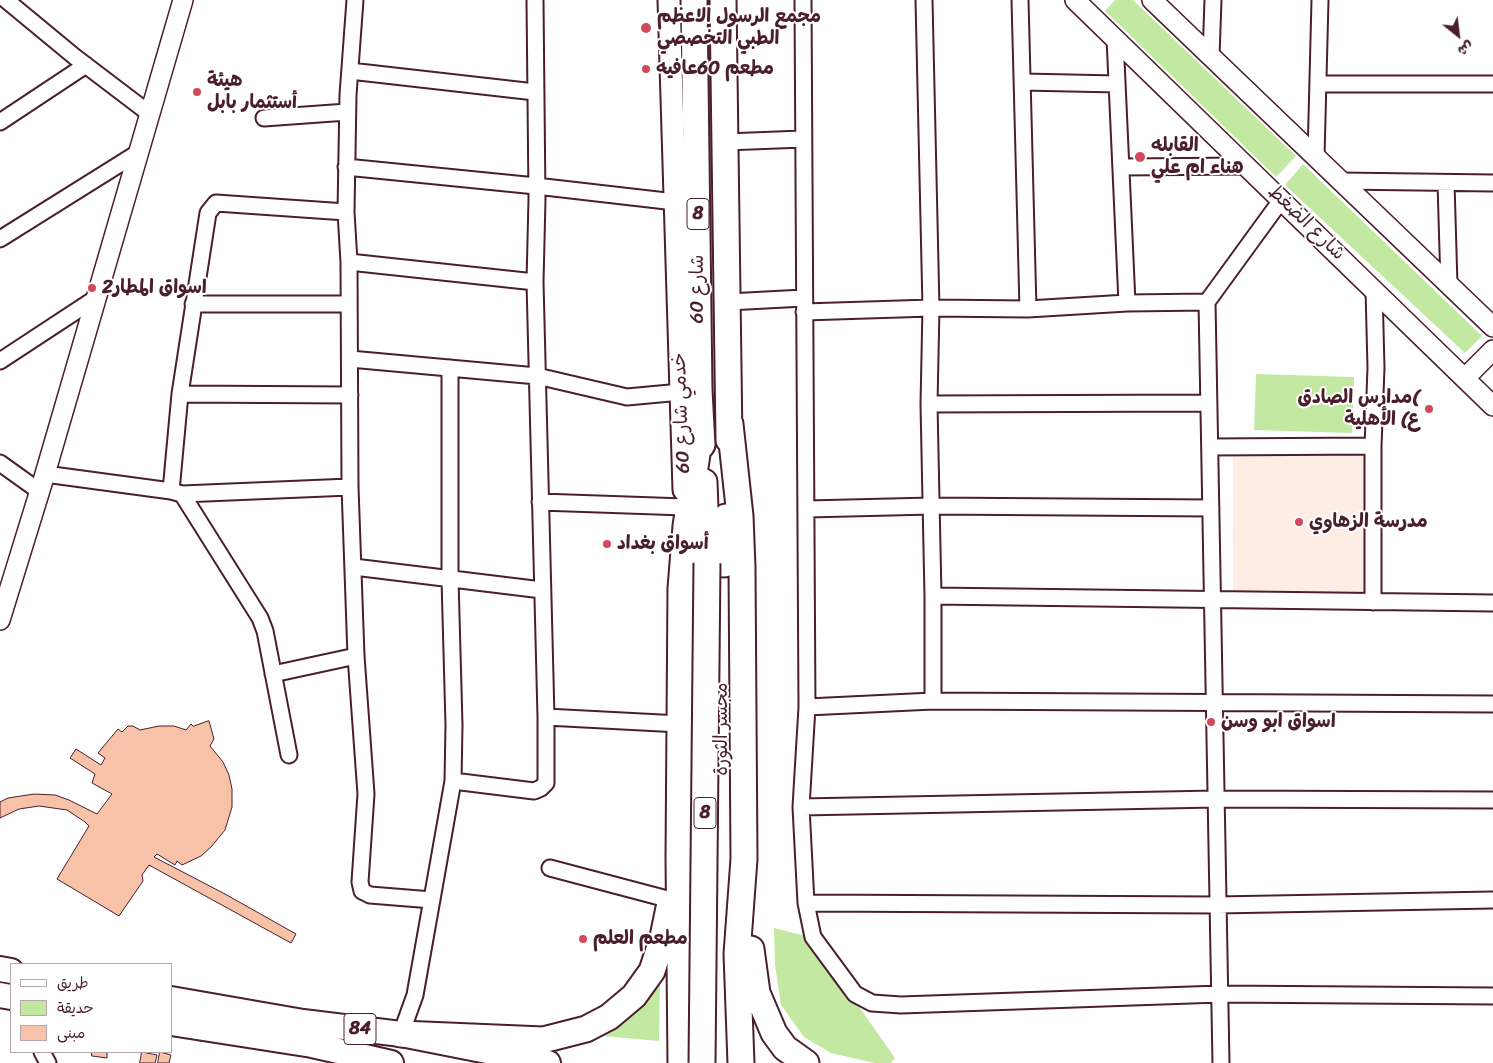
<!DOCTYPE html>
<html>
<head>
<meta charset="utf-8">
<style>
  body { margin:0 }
  #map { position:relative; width:1493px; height:1063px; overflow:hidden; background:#fff; font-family:Sriracha,"Playpen Sans Arabic",sans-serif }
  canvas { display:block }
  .legend { position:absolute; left:10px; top:963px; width:162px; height:90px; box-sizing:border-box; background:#fff; border:1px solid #b7a5aa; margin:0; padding:6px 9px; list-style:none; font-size:15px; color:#4a1f2b }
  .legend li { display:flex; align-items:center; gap:10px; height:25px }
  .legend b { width:25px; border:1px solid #b7a5aa }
  .north { position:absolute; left:1433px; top:10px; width:50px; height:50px; -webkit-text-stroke:4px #fff; paint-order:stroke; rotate:151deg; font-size:14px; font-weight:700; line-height:20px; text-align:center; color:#4a1f2b }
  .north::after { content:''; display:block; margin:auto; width:18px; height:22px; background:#4a1f2b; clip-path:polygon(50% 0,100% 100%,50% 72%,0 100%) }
</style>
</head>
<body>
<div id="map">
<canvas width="1493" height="1063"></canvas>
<ul class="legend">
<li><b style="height:6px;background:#fff"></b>طريق</li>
<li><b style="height:14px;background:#c3e8a2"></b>حديقة</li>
<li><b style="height:14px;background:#f7c2a8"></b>مبنى</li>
</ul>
<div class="north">ش</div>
</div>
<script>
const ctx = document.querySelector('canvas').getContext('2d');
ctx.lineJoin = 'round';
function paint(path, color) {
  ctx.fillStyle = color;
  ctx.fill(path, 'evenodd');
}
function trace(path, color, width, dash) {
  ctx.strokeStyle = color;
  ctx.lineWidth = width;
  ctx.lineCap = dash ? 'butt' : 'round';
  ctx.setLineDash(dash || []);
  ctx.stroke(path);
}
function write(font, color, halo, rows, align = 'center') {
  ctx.font = font + ' Sriracha,"Playpen Sans Arabic",sans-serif';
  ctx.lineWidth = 4;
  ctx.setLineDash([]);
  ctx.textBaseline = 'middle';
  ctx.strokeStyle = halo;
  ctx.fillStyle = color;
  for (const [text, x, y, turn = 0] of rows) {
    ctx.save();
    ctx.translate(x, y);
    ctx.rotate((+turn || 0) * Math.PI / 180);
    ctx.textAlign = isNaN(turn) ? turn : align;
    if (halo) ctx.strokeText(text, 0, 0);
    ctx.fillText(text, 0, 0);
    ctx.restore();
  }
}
paint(new Path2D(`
  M1367,451l-3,145 -131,-5v-137z`), '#fdede5');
paint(new Path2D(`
  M1115,0h18l163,156 -20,21 -171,-166z
  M1303,164l179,172 -17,17 -180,-168z
  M1256,374l98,3 -2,56 -98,-3z
  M774,928l36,9 85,121 -4,5h-17l-43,-10 -27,-16 -23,-32 -6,-40z
  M660,974l-1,67 -67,-6z`), '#c3e8a2');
const building = new Path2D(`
  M209,721l5,18 -4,7 13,16 6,13 3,14v18l-7,23 -14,17 -10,9 -19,9 -5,-4 -2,4 -18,-11 -3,3 71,37 71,40 -5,9 -142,-78 -7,10 1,6 -24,35 -62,-37 32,-53 -4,-4 -18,-12 -28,-4 -20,3 -19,9v-16l8,-4 26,-4 21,1 14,5 28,14 15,-20 -20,-11 3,-9 -25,-16 6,-9 25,16 4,-7 -7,-5 20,-24 4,3 6,-6h5l7,4 19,-4h15l12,4 5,-6 2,2z
  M92,1052h15v6l-15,-2z
  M142,1052l15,3 -2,8h-15z
  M160,1052l11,3 -2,8h-11z`);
paint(building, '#f7c2a8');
trace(building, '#4a1f2b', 1);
const minor = new Path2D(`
  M6,0l69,57 75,57
  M355,0l-7,95 -2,117 3,50 1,225 6,169 10,138 -6,88 2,9 8,4 62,5
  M803,0l4,707 -6,100 5,96 7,34 42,57 17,9 29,2 319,-11 273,2
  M924,0l7,308 -2,96 4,192v105
  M1020,0l8,309
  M1115,38l12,265
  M1211,57l2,-57
  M350,71l185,21
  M1023,82l94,2
  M1319,84h174
  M264,118l83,-6
  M0,122l86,-57
  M725,142l78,-3
  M1316,157l4,-157
  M346,167l190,19 139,16
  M1121,167l127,-1
  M1341,181l152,2
  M1446,183l3,102
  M0,239l139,-87
  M349,262l186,20
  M728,302l76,-4
  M193,304h156
  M804,312l127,-4 97,1 99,-6 80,-1
  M350,359l187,17 90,21 54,-5
  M0,361l96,-63
  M180,394l170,1
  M929,404l280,-1
  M1210,447l163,-1
  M0,463l39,28
  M45,474l126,17 11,3 168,-7
  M171,491l9,-97 28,-181 8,-10 130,9
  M182,494l78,124 5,13 24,124
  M540,502l145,5
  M807,509l125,-3 279,2
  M354,567l188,23
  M933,596l560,7
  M1373,602v-156l3,-78 -2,-79
  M273,674l83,-18
  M807,707l126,-6 560,3
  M546,717l134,7
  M453,781l81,10 7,-3 5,-5v-66l-11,-435 2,-83 -2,-199
  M801,807l415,-8 277,1
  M550,868l121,32
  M806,903l411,2 276,-5
  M401,1034l14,-39 38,-214 1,-56 -4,-146v-211
  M42,1052l6,11
  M1221,1063l-14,-761 75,-103`);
const tertiary = new Path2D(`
  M1075,0l418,406
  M1152,0l341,327
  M1465,378l28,-28
  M0,620l45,-146 138,-474`);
const secondary = new Path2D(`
  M669,0l15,490`);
const primary = new Path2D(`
  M0,969l11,2
  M0,995l11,2
  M171,999l132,23 98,12 147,29
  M171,1023l141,22 79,18`);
const trunk = new Path2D(`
  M694,0l5,390 3,55
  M723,0l6,440
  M730,424l10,92 2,51 2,292 -7,95 4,109
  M704,482l3,81
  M724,564l2,-47
  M751,949l6,44 17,40 11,15 21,15
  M401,1034l142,6 43,-11 23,-12 25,-21 18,-25 11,-34 6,-29
  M681,1063l-2,-206 2,-269 5,-62 15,-98`);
trace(minor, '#4a1f2b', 19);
trace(tertiary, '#4a1f2b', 22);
trace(secondary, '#4a1f2b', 25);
trace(primary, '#4a1f2b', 28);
trace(trunk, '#4a1f2b', 29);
trace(minor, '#fff', 15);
trace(tertiary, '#fff', 19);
trace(secondary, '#fff', 21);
trace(primary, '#fff', 24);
trace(trunk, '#fff', 25);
const trunkBridge = new Path2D(`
  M702,1063l5,-500`);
trace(trunkBridge, '#4a1f2b', 29, []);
trace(trunkBridge, '#fff', 25);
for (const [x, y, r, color] of [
  [646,28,6,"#d1495b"],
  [646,69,5,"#d1495b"],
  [197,92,5,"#d1495b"],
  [1140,157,6,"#d1495b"],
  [92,288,5,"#d1495b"],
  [1429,409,5,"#d1495b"],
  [1299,522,5,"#d1495b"],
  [607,544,5,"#d1495b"],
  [1211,722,5,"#d1495b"],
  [583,939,5,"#d1495b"]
]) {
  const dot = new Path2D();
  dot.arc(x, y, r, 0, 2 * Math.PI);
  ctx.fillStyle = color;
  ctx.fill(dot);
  trace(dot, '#fff', 2);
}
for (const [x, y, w] of [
  [698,214,22],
  [705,813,22],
  [360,1029,32]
]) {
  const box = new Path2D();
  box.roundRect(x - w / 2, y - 15.5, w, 31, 4);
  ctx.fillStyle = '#fff';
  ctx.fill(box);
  trace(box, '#4a1f2b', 1);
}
write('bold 18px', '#4a1f2b', null, [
  ["8",698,214],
  ["8",705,813],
  ["84",360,1029]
]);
write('bold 19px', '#4a1f2b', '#fff', [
  ["مجمع الرسول الاعظم",657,17],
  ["الطبي التخصصي",657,39],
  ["مطعم 60عافيه",656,69],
  ["هيئة",207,81],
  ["أستثمار بابل",207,103],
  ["القابله",1151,146],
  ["هناء ام علي",1151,168],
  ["اسواق المطار2",102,288],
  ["مدارس الصادق(",1419,398,"right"],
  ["ع) الأهلية",1419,420,"right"],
  ["مدرسة الزهاوي",1309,522],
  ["أسواق بغداد",617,544],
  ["اسواق ابو وسن",1221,722],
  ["مطعم العلم",593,939]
], 'left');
write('19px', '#4a1f2b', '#fff', [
  ["شارع الضغط",1306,223,44],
  ["شارع 60",698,289,-90],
  ["خدمي شارع 60",682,413,-92],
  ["مجسر الثورة",722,729,-90]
]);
</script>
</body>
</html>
